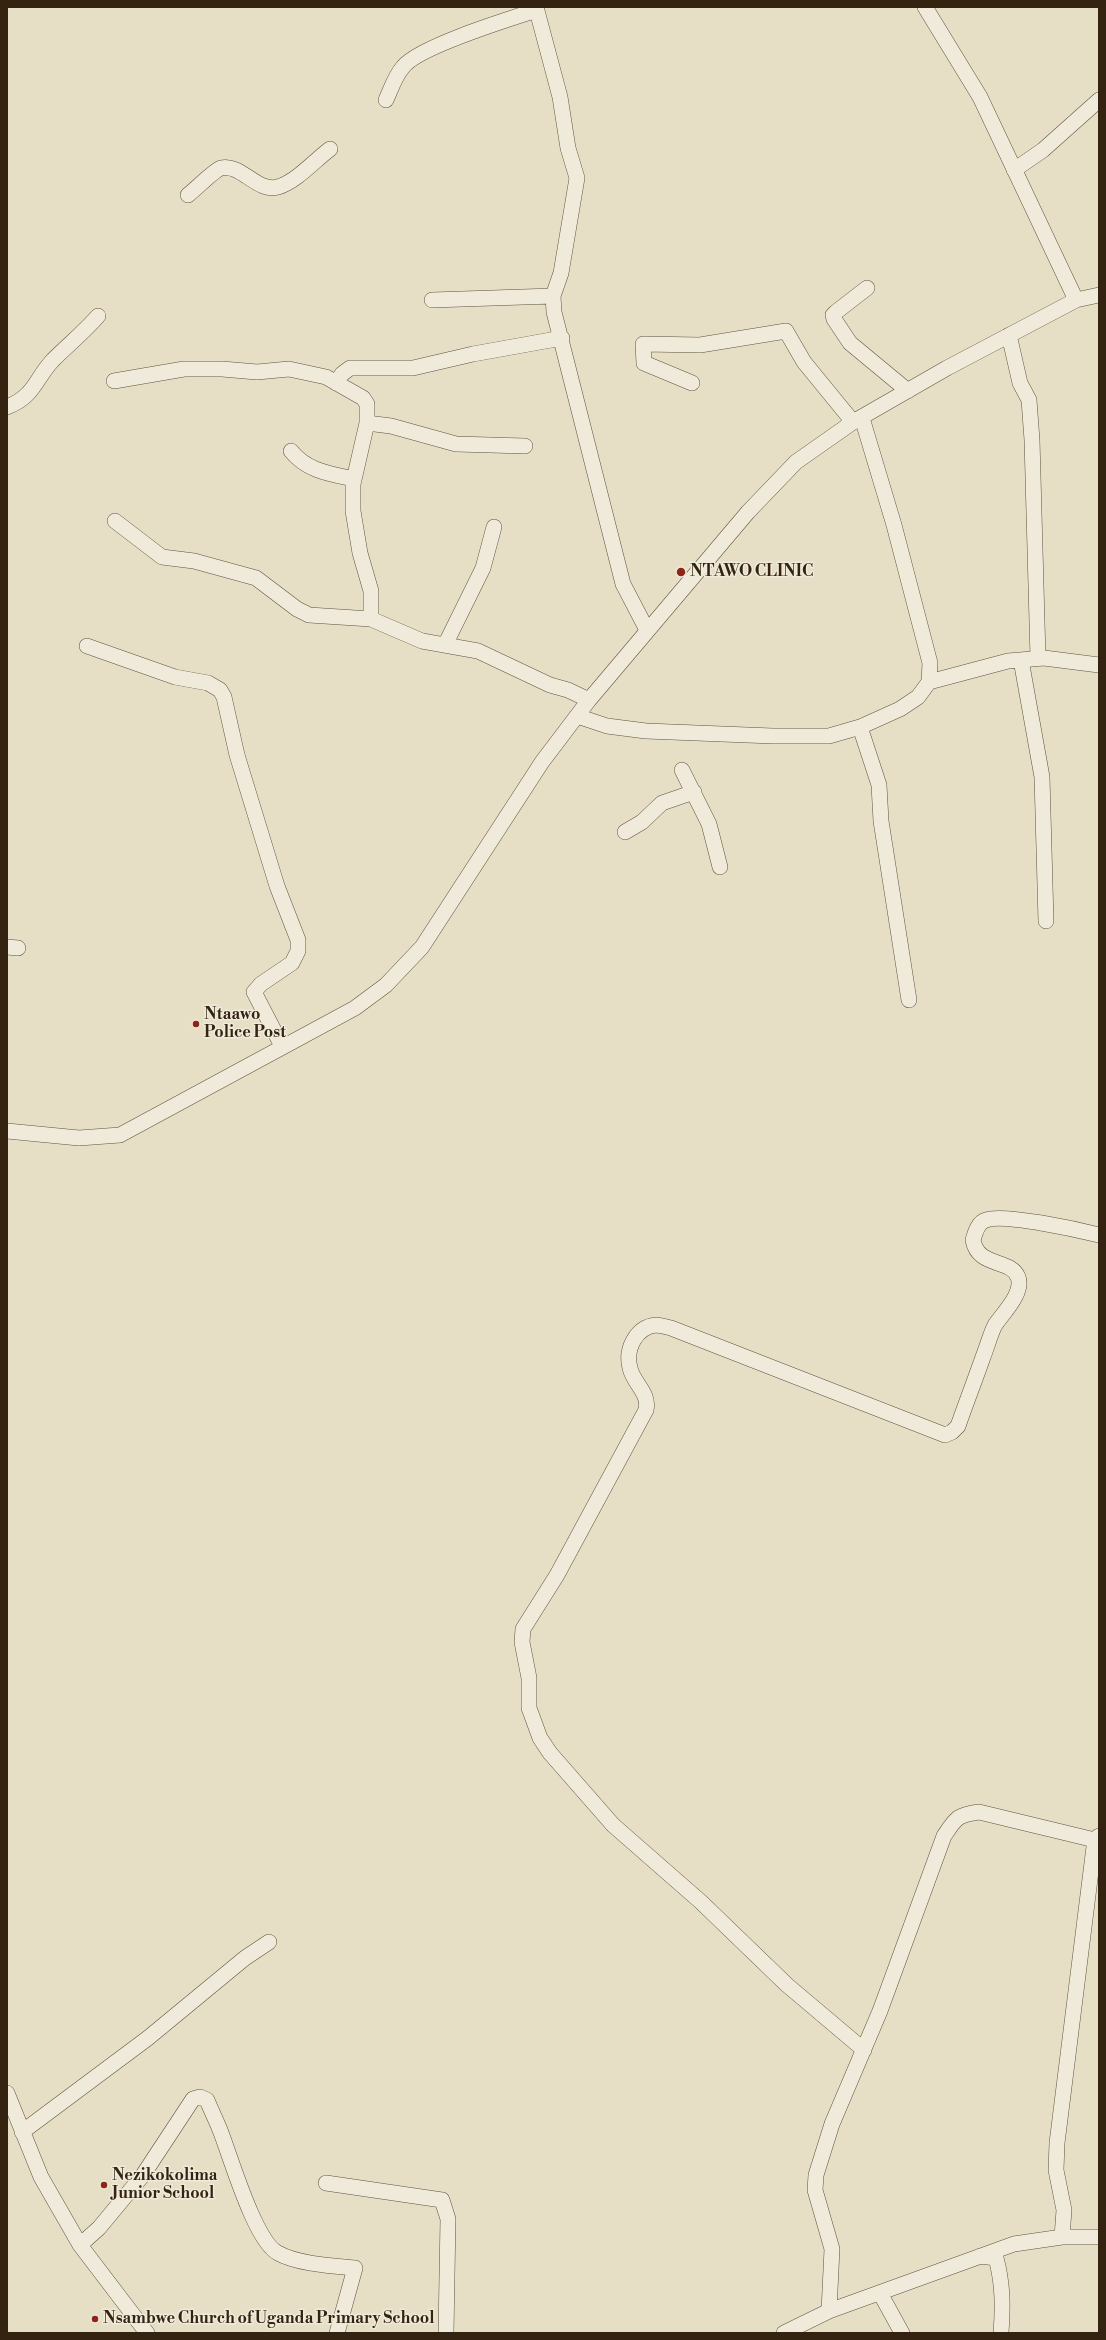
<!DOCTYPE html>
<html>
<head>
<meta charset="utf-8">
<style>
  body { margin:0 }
  #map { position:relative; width:1106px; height:2340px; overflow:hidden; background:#e6dec5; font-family:"Libre Bodoni",serif }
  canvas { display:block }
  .frame { position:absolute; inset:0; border:8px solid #352312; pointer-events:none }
</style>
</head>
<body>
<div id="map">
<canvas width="1106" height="2340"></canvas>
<div class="frame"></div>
</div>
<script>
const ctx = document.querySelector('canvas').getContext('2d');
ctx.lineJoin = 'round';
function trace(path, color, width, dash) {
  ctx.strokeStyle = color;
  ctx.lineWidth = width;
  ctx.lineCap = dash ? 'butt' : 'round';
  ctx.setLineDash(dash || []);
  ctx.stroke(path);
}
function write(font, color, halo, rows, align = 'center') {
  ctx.font = font + ' "Libre Bodoni",serif';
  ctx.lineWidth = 3;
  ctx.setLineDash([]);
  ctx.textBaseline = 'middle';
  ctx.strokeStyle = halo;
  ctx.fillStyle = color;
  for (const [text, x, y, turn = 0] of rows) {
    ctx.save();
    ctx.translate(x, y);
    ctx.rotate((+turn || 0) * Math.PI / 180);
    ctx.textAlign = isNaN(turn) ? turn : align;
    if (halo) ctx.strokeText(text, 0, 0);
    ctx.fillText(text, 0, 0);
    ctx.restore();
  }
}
const minor = new Path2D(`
  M536,7l24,90 8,51 9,30 -16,95 -8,23 1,16 69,272 24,46
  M925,7l55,90 96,203
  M386,100c5,-11 9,-24 17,-33 15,-20 106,-48 134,-57
  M1014,170l29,-20 56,-50
  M188,195c8,-6 25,-24 33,-27 20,-5 36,25 57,19 19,-6 36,-26 52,-38
  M867,288l-31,24 -3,3 1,4 16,24 58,48
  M432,300l121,-4
  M1009,335l11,48 9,17 3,40 6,218
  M114,381l70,-12h38l35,3 32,-3 37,8 37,21 4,6v19l-14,61v27l7,42 11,38v28
  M336,383l6,-9 8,-6h63l60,-14 89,-16
  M692,383l-48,-20 -1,-19 57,1 86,-14 18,31 49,60
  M7,407c28,-11 28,-28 46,-47 15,-15 31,-28 45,-44
  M367,423l24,3 65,18 69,2
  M291,451c16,20 39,23 63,28
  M115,521l47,36 32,4 62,17 41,31 12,6 62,4 51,22 56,10 72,34 18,5 21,10
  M445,645l38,-77 11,-41
  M87,646l88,31 33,6 12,7 4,7 13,58 40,131 21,54v11l-6,12 -31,21 -7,8 28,54
  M1021,660l21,117 4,144
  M929,682l79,-21 36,-3 55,7
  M577,716l30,10 39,5 127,5h56l31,-9 40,-18 18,-12 11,-15 1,-19 -36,-138 -32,-107
  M860,727l19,58 2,36 28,179
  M682,770l27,54 11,43
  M625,832l17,-10 20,-19 32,-11
  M7,947l11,1
  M7,1131l72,7 41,-3 235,-127 31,-23 36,-38 120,-185 47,-62 159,-188 48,-50 57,-40 94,-54 129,-68 23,-5
  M864,2050l-77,-65 -86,-83 -88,-77 -63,-72 -10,-15 -11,-30v-30l-7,-36 1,-13 34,-54 89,-165c4,-17 -13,-27 -16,-42 -5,-19 6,-41 26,-43 4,0 10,2 15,3l274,107 7,-3 6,-6c8,-23 17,-46 25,-69 4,-10 7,-22 12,-32 8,-12 29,-32 23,-48 -8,-19 -40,-9 -45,-37 2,-7 5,-18 13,-20 17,-7 93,10 113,15
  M7,2093l34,84 39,68 67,88
  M22,2132l126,-94 97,-80 24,-16
  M326,2183l116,17 6,19 -2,114
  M1062,2237l2,-27 -8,-40 1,-27 38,-304 4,-3
  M80,2245l19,-17 44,-53 50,-76 7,-2 7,3c4,10 9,20 13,30 10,25 35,112 58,123 19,11 56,13 77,15l-18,65
  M980,2256l16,2c7,26 7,49 5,75
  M880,2293l22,40
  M829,2311l3,-62 -17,-59 1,-15 16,-51 48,-113 64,-175c12,-18 13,-21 35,-24l120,29
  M784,2333l45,-22 185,-67 48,-7h37`);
trace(minor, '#61523f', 16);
trace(minor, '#efead9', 15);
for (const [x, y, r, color] of [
  [681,572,5,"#8f2418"],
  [196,1024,4,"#8f2418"],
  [104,2185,4,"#8f2418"],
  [95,2319,4,"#8f2418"]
]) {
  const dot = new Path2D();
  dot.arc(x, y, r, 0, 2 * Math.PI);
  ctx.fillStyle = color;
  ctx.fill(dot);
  trace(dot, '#efead9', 1.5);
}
write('bold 16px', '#352312', '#efead9', [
  ["NTAWO CLINIC",690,572],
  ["Ntaawo",204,1015],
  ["Police Post",204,1033],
  ["Nezikokolima",112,2176],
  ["Junior School",112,2194],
  ["Nsambwe Church of Uganda Primary School",103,2319]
], 'left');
</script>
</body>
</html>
